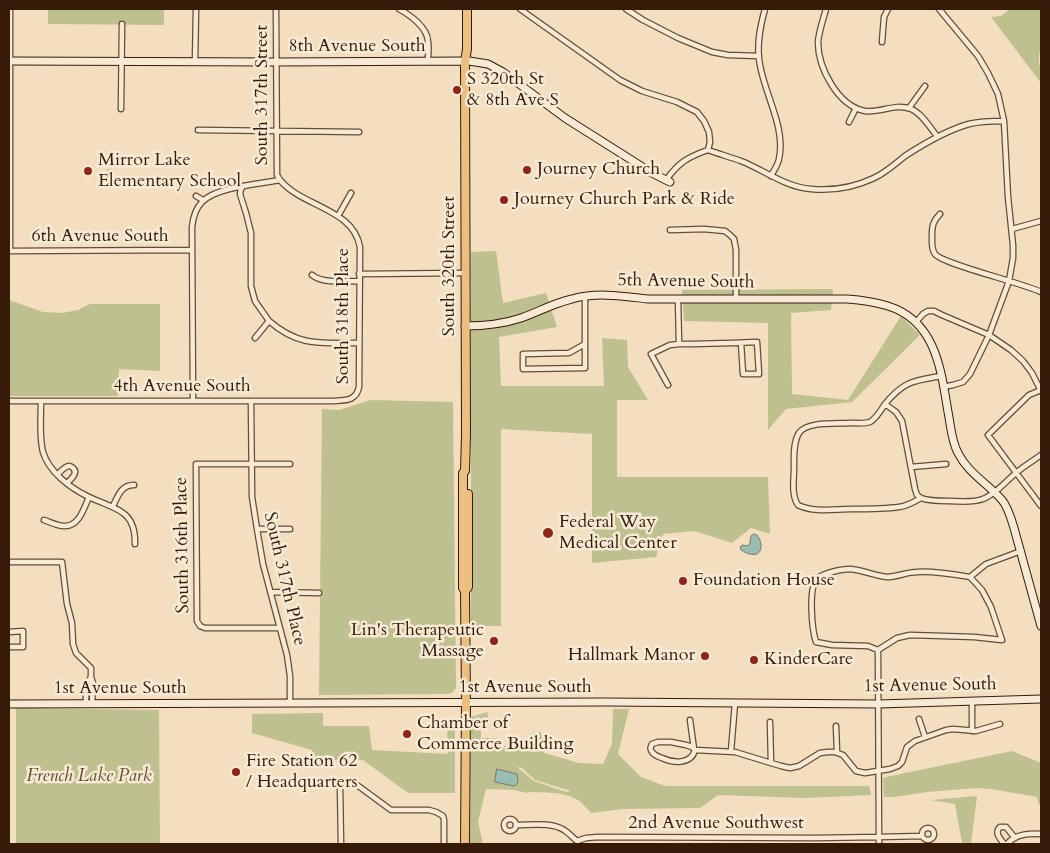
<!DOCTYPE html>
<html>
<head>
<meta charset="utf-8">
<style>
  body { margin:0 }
  #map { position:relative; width:1050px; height:853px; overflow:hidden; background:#f3debf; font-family:Cardo,serif }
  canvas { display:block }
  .frame { position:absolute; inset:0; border:10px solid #361b08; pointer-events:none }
</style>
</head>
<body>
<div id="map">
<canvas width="1050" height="853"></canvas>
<div class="frame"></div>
</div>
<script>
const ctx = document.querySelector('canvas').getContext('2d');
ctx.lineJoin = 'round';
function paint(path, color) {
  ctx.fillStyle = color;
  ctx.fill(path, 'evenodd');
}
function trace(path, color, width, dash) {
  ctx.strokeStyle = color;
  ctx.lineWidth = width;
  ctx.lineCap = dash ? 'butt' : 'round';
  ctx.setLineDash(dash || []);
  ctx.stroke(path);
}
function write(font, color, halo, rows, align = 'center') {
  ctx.font = font + ' Cardo,serif';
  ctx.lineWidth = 5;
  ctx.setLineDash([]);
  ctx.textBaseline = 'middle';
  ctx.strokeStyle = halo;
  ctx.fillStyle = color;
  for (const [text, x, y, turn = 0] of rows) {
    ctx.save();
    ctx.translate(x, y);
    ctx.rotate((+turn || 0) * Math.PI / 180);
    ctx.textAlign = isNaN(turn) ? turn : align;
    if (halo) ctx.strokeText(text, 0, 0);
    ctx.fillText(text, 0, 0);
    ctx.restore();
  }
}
paint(new Path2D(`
  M48,9h116v16l-116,-1z
  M1010,9h29l2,1v35l-2,11v8l2,5v14l-50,-66 10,-1z
  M108,169h5v18h-10v-10l3,-3v-3z
  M496,251l7,52 43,-10 11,34 -58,10 2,49h103l-2,-48 25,2 1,27 20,33h-31v77h151l2,57 -19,-6 -19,15 -38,-12 -31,3 -7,23 -64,6v-129l-91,-5v197h-30v-374z
  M833,289l-2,21 -40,3 1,81 56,6 53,-84 19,19 -68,67 -66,7 -18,21v-107l-84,-2 -2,-31z
  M9,300l34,12 19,1 16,-3 12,-6h70v67l-41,-2 -1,27h-109z
  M371,400l82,2 3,286 -4,5 -6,1 -127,1 3,-286 17,1z
  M16,708l143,2 1,134h-144z
  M613,709h16l-11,45 23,23 24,9h204l2,9 -67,3 -86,-3 -18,13 -77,1 -32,4c-4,-4 -9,-11 -15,-14 -13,-8 -32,-6 -47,-7l-1,1 -14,-3 -28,-1 -8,33 5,22h-13l1,-127 16,-5 2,9 -8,8v9h13l7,8 29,1 1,-13 10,-2 3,21 35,10 24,1 9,-20zM517,767l5,1 13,12 33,10 2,2 -7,-1 -29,-10z
  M323,713v13h46l3,24 76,4 -1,-30 8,-3v72h-47l-45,-33h-50l-1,-10 -60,-17v-19z
  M1012,751l29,12v42h-2l-2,-8 -46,-8 -14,-1 -50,4 -33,5h-10l-1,-19 3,-1z
  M977,796l-6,48h-10l1,-1 -7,-39 -24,-4z`), '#bec090');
const water = new Path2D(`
  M754,534l3,1c2,3 5,8 4,12 -1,12 -14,7 -20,3l-1,-3 2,-2 6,1 2,-3 1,-7z
  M497,769l20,5 1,7 -1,3 -3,2 -19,-4z`);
paint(water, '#9bbcb1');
trace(water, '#737c6d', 1);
const street = new Path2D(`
  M276,9l1,166 3,5
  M399,9c11,6 28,18 29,32 1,7 0,14 0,21
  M520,9l100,71 22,11 35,11 20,10 7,9 5,11 1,10 -2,8
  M626,9l17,11 35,18 34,14 16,3 31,1
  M765,9c-5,18 -9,37 -5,56 5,30 26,63 19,94 -1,6 -5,11 -8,17
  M826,9c-3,11 -7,22 -8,33 0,26 20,64 47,69 16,2 30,-8 46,-2 11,4 19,19 26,27
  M939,9l39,47 10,17 10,21 6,27 4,76 5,48v13l-4,23 -20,54 -19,39 -7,8 -10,3 -10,2
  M882,42l2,-25 4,-8
  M195,62l1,-53
  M909,108l16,-22
  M121,109l1,-85
  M849,122l7,-14
  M198,130l161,2
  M666,180c13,-18 22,-23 42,-30 11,4 22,7 33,11 23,9 44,26 70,28 21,2 44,-2 63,-11 11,-5 21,-14 31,-22 20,-13 42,-26 64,-32 12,-3 23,-3 35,-3
  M243,186l-2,3 -1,5 6,19 5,20v53l4,15 14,20 -14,17
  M196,196l7,4
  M940,214c-7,7 -8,12 -8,21 0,6 -1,14 3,19 7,10 88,29 106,38
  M338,216l13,-23
  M1012,229l29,-8
  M670,230l34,-1 21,2 5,4 4,4 2,11v49
  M9,251l183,-1
  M10,251v-242
  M359,274l106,-1
  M312,275c11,9 34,6 47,6
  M585,297v71l-62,1v-15l46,-1 16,-9
  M678,299l1,45
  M269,321c30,26 52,22 90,22
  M916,322l7,-8 5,-3h6l8,4 47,20 22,15 12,11 9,12 9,18
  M941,376c-28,5 -37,5 -56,28 -4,6 -9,15 -15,18 -6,2 -14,1 -20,1 -13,1 -43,-2 -51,10 -6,9 -5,25 -5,35 0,11 -3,27 4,37 16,8 37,4 54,4 16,0 32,0 47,-2 9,-1 15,-5 22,-9 8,3 18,3 27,3 11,0 24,2 35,-2 12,-4 23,-18 33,-26 8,-7 17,-12 25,-18
  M668,385l-17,-31 19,-9 9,-1c26,0 52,-1 78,-2l2,32h-16l-2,-31
  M1041,390l-12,5 -41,40 53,71
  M9,401h323c12,-1 24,1 27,-14l1,-140c-7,-39 -58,-40 -80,-67 -21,4 -64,7 -78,22 -7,7 -9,16 -10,25l1,174
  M41,401c0,17 -2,35 2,51 6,20 27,36 46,45 25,12 47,12 46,47
  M251,401l1,96 5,32 6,35 24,91 3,21v27
  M885,404l11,8 6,9 13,68 2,6 4,3
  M911,467l35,-3
  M58,474c2,-2 7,-8 11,-8 1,0 3,1 4,2 6,5 -3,12 -6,15
  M113,506c5,-10 8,-21 21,-21
  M44,520c6,2 13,6 20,6 15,1 20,-18 25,-29
  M257,529h33
  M9,562h53l5,42 5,19 1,21 3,9 15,15v9
  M970,577l12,13 9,17 11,33 -28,-3 -64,-2 -13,3 -19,12 -10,-4 -36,-1 -16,-3c-4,-12 -8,-54 1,-63 6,-6 25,-10 33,-10 13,1 25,7 37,8 10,0 20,-5 30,-5 18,-1 35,2 53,5l16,-13 35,-13
  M272,592l47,1
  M280,628h-75l-5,-2 -3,-5 -1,-157h94
  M9,632l14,-1v16h-14
  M878,650l1,194
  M972,701v30
  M86,704v-19l5,-8 2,6 -1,21
  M919,719l6,18
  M690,720l4,29
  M770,722l1,41
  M836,726l1,26
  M695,750c-4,15 -22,13 -33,8 -3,-1 -8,-3 -10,-6 -3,-4 -1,-5 0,-8l6,-2h13l15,3 6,2 3,3 40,2 46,14 9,2 9,-2 21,-13 8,-1h7l8,3 13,16 9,2 25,-4 8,-3 4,-4 5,-15 8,-6 31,-11 7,-1 23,2 24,-7
  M731,751l4,-48
  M504 825a6 6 0 1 1 12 0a6 6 0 1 1-12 0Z
  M516,825c15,0 36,-3 48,5 5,3 9,8 13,11l9,-3 12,-1 217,1 64,-1 43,-1
  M922 834a6 6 0 1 1 12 0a6 6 0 1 1-12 0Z
  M341,844l-1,-58c4,-6 11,-4 17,-1l34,25h38l7,2 7,4 1,4v24
  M1004,844c-4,-6 -10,-11 -4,-17h6l9,11
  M1007,844c8,-10 22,-11 34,-10`);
const secondary = new Path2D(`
  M9,61l267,1 193,-1 19,3 15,8 62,46 87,55 18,9
  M465,326c20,0 38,-2 56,-8 17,-6 33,-15 51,-19 25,-7 50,-3 76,0h199c14,1 28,3 41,7 48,15 53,64 60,106 3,14 3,28 10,41 10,20 29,30 44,47 6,7 9,18 12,28l27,98
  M9,704l596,-2 274,2 162,-5`);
const primary = new Path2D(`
  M465,591l3,-4v-93
  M465,844l1,-141 -1,-112 -2,-3v-115l2,-2 1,-37 -1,-372 2,-13v-40`);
trace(street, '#654c36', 7);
trace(secondary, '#361b08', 9);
trace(primary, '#361b08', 10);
trace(street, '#f7ead5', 4.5);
trace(secondary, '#f7ead5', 7);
trace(primary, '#eabf80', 8);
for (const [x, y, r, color] of [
  [457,90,5,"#8f2418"],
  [527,170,5,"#8f2418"],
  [88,171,5,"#8f2418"],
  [504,200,5,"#8f2418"],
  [548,533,6,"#8f2418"],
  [683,581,5,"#8f2418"],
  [494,641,5,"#8f2418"],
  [705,656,5,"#8f2418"],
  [754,660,5,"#8f2418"],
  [407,734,5,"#8f2418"],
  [236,772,5,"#8f2418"]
]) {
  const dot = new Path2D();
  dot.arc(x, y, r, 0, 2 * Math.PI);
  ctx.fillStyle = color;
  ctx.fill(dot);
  trace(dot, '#f7ead5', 2);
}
write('18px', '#361b08', '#f7ead5', [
  ["8th Avenue South",357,47],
  ["South 317th Street",263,95,-90],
  ["6th Avenue South",100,237],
  ["South 320th Street",450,266,-90],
  ["5th Avenue South",686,282,1],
  ["South 318th Place",344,316,-90],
  ["4th Avenue South",182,387],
  ["South 316th Place",183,545,-91],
  ["South 317th Place",284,579,77],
  ["1st Avenue South",930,686,-1],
  ["1st Avenue South",525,688],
  ["1st Avenue South",120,689],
  ["2nd Avenue Southwest",716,824]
]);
write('18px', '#361b08', '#f7ead5', [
  ["S 320th St",467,80],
  ["& 8th Ave S",467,101],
  ["Mirror Lake",98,161],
  ["Elementary School",98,182],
  ["Journey Church",537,170],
  ["Journey Church Park & Ride",514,200],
  ["Federal Way",559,523],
  ["Medical Center",559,544],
  ["Foundation House",693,581],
  ["Lin's Therapeutic",484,631,"right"],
  ["Massage",484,652,"right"],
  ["Hallmark Manor",695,656,"right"],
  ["KinderCare",764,660],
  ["Chamber of",417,724],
  ["Commerce Building",417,745],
  ["Fire Station 62",246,762],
  ["/ Headquarters",246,783]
], 'left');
write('italic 18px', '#5f4d31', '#f7ead5', [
  ["French Lake Park",89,777]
]);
</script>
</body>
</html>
